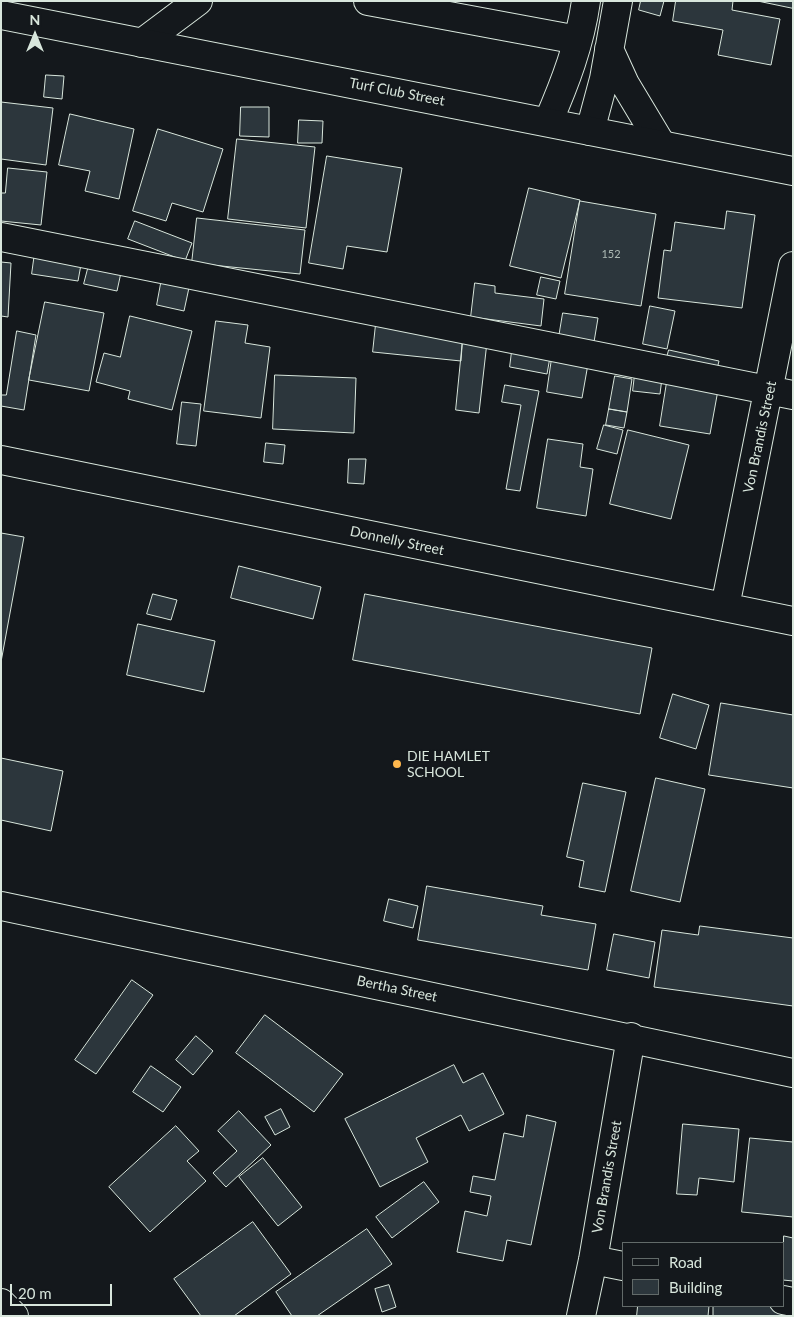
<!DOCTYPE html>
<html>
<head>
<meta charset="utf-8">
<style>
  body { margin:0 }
  #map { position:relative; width:794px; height:1317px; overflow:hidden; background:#14181c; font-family:Lato,sans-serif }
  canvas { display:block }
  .frame { position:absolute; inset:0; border:2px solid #d8e6dc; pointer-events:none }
  .legend { position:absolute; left:622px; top:1242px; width:162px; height:65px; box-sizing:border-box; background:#14181c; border:1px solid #626a69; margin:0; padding:6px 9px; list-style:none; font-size:15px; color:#d8e6dc }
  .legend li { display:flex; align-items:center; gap:10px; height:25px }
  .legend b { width:25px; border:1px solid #626a69 }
  .north { position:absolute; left:10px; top:10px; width:50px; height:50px; -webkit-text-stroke:4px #14181c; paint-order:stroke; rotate:0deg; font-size:14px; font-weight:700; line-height:20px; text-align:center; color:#d8e6dc }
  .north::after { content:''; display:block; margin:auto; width:18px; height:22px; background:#d8e6dc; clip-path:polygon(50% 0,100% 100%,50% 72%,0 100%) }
  .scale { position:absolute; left:10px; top:1284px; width:102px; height:22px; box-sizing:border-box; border:2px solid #d8e6dc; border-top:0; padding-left:6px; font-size:15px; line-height:18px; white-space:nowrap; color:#d8e6dc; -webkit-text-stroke:4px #14181c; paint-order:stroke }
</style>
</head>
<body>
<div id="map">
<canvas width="794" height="1317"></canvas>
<div class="frame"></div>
<ul class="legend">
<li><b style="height:6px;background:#14181c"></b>Road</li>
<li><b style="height:14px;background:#2c363c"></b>Building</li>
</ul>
<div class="north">N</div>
<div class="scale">20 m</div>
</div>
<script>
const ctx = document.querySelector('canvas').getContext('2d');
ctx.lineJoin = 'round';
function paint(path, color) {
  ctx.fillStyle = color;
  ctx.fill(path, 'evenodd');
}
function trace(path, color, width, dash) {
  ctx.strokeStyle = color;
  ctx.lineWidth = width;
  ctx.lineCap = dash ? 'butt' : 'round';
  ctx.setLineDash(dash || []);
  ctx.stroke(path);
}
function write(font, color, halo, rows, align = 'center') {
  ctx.font = font + ' Lato,sans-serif';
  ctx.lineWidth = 4;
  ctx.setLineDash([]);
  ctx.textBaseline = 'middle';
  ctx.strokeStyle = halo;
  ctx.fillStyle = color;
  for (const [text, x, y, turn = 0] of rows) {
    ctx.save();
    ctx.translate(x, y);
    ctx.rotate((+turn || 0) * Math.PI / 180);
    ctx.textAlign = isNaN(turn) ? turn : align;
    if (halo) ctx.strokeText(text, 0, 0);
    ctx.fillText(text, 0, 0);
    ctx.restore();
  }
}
const building = new Path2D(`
  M641,1h23l-4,15 -21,-6z
  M676,1h57l-1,9 48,9 -9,46 -53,-10 5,-25 -50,-9z
  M758,1h35v7z
  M46,75l18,1 -2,23 -18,-2z
  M1,102l52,6 -7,57 -45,-6z
  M241,107h28v30l-29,-1z
  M70,114l64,15 -15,70 -34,-8 5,-20 -31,-6z
  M299,120l24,1 -1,22h-24z
  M158,129l65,20 -20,63 -31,-9 -6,18 -33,-10z
  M237,139l78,8 -9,81 -78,-9z
  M327,156l75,12 -15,84 -40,-6 -4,23 -34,-6z
  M8,168l39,4 -6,53 -40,-4v-28h4z
  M529,188l51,12 -19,78 -51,-12z
  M580,201l76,13 -15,92 -76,-12z
  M727,211l28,4 -13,93 -84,-10 6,-48 7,1 4,-29 49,7z
  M197,218l108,12 -5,44 -108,-11z
  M135,221l57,22 -7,18 -57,-22z
  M35,252l47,7 -4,22 -46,-7z
  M90,261l32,7 -5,23 -33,-7z
  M1,262l10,1 -3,54 -7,-1z
  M541,277l19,4 -4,18 -19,-4z
  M162,278l28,5 -6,28 -27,-6z
  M475,283l20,3v7l49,6 -3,27 -70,-9z
  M45,302l59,11 -15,78 -60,-11z
  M650,306l25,5 -8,38 -24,-5z
  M563,313l35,5 -4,24 -35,-5z
  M130,316l62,15 -20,79 -44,-11 2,-8 -34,-9 8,-29 16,4z
  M216,321l32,4 -3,18 25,4 -9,71 -57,-7z
  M376,324l87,8 -2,29 -88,-9z
  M17,331l19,4 -12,75 -23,-4v-11h5z
  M463,339l24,3 -8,71 -23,-3z
  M669,350l50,11 -3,12 -50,-12z
  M512,351l38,6 -3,17 -37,-7z
  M552,358l36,6 -6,34 -35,-6z
  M635,374l27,4 -2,16 -27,-3z
  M275,375l81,3 -2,55 -81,-4z
  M615,376l17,3 -5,33 -18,-3z
  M667,382l51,8 -8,44 -50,-8z
  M505,385l34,6 -19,100 -14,-2 15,-84 -19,-3z
  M182,402l19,2 -5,42 -19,-2z
  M609,409l18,3 -3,16 -18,-3z
  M604,425l19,5 -6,24 -20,-5z
  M628,430l61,15 -18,74 -61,-15z
  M548,439l35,5 -3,23 13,2 -7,47 -49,-8z
  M266,443l19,2 -2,19 -19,-2z
  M349,459h17l-2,25 -16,-1z
  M1,533l23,4 -23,125z
  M239,566l82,21 -8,32 -82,-21z
  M153,594l24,6 -6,20 -24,-6z
  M365,594l287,54 -12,66 -287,-54z
  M138,624l77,17 -11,51 -77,-17z
  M673,694l36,11 -13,44 -36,-11z
  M721,703l72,12v73l-84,-13z
  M1,758l62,13 -12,60 -50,-11z
  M656,778l49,11 -25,113 -49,-11z
  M583,783l43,9 -21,100 -26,-5 5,-26 -17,-4z
  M427,886l116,20 -2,9 55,9 -8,46 -170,-30z
  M389,899l29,7 -5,22 -29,-7z
  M700,926l93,12v68l-139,-19 8,-57 36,5z
  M614,934l41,8 -6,36 -42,-8z
  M132,980l21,15 -57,79 -21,-14z
  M265,1015l78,59 -29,38 -78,-59z
  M196,1036l17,15 -20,24 -17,-15z
  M454,1065l9,18 20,-10 21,41 -35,17 -8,-16 -45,23 12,24 -48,25 -35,-68z
  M151,1066l30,21 -18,25 -30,-20z
  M281,1109l9,18 -15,8 -10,-18z
  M239,1111l32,34 -45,42 -13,-14 24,-22 -19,-20z
  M527,1115l29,7 -25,123 -24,-5 -4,21 -46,-9 8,-41 22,5 4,-20 -21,-4 3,-16 22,4 9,-47 19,4z
  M683,1124l56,5 -5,53 -35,-4 -2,17 -20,-1z
  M176,1126l23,25 -12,10 19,20 -56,51 -41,-45z
  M750,1138l43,4v75l-51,-5z
  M263,1158l39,49 -24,19 -39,-49z
  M424,1182l15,20 -47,36 -16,-21z
  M253,1222l38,52 -57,42h-33l-27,-37z
  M367,1229l25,35 -75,52h-25l-16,-24z
  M784,1236l9,2v43l-10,-1z
  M389,1285l7,22 -14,5 -7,-23z
  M791,1304v12h-78v-10z
  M638,1306h71l-1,10h-71z`);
paint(building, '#2c363c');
trace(building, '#d8e6dc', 1);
const minor = new Path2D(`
  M368,1l210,39
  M142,43l56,-42
  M609,49l16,35 36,60
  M548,122c17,-39 32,-78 38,-121
  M590,131l14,-52 14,-78
  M1,237l792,158
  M1,460l792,161
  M725,607l68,-341
  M1,906l792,167
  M593,1260l30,6
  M783,1300l10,2
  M1,1303l13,13
  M581,1316l12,-56 38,-223`);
const major = new Path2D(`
  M1,15l792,156`);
trace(minor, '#d8e6dc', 30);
trace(major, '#d8e6dc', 30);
trace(minor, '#14181c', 28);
trace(major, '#14181c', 28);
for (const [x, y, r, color] of [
  [397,764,5,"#ffb74d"]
]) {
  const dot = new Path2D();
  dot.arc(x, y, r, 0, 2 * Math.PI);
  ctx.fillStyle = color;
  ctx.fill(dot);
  trace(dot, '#14181c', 2);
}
write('11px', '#adbab4', null, [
  ["152",611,254]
]);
write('14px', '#d8e6dc', '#14181c', [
  ["Turf Club Street",397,92,11],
  ["Von Brandis Street",760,437,-78],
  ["Donnelly Street",397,541,12],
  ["Bertha Street",397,989,12],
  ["Von Brandis Street",607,1177,-80]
]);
write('14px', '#d8e6dc', '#14181c', [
  ["DIE HAMLET",407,756],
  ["SCHOOL",407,772]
], 'left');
</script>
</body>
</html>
